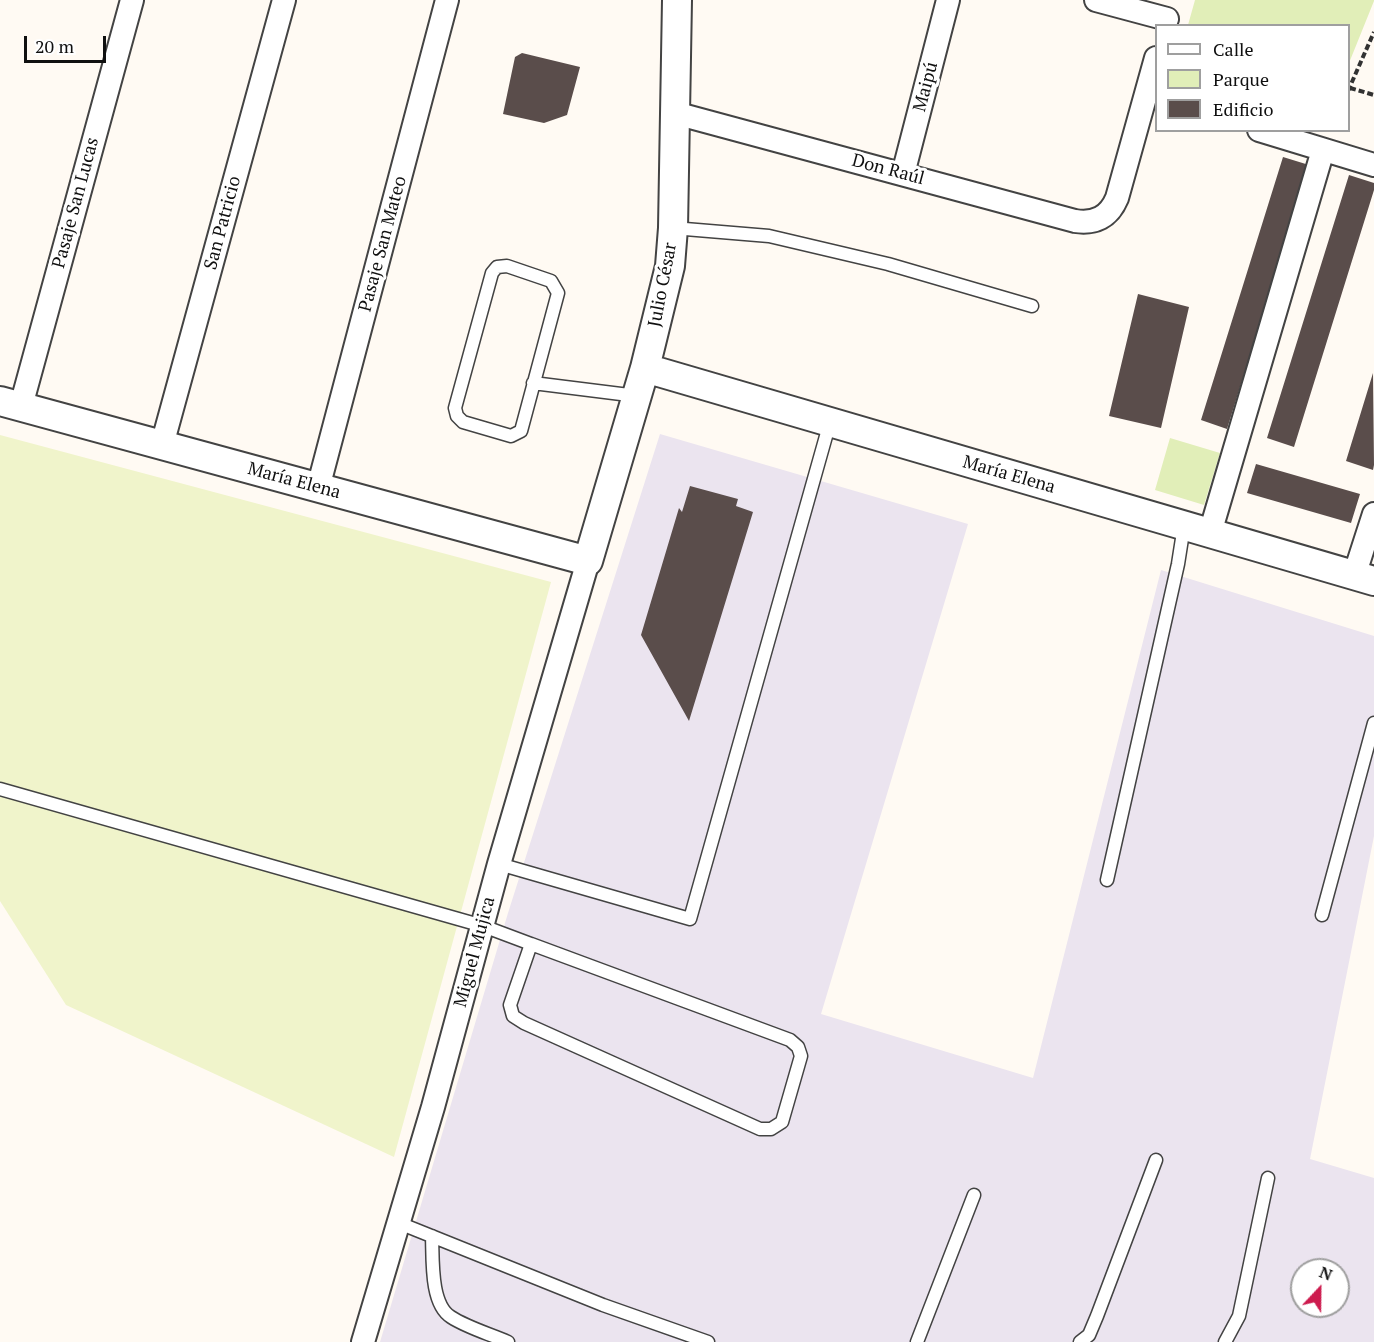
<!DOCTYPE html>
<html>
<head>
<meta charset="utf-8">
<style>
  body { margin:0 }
  #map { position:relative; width:1374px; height:1342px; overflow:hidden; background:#fffaf3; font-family:"PT Serif",serif }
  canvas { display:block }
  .legend { position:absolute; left:1155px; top:24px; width:195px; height:108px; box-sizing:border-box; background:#fff; border:2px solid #9f9f9f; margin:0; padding:8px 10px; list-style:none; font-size:18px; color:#101010 }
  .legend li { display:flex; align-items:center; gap:12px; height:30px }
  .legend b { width:30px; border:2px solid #9f9f9f }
  .north { position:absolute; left:1290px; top:1258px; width:60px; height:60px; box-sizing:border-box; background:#fff; border:2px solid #9f9f9f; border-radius:50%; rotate:22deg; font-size:16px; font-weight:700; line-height:24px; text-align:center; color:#101010 }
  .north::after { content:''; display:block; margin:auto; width:21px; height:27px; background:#cd1b4e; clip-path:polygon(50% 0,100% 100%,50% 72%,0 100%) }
  .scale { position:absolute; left:24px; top:36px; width:82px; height:27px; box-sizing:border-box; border:3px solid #101010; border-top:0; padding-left:8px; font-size:18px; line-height:21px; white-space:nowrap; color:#101010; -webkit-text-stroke:4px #fff; paint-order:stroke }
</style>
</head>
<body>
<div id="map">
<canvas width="1374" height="1342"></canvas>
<ul class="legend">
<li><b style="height:8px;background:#fff"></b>Calle</li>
<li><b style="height:16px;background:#e1eeb8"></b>Parque</li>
<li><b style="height:16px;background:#5a4d4b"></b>Edificio</li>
</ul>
<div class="north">N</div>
<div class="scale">20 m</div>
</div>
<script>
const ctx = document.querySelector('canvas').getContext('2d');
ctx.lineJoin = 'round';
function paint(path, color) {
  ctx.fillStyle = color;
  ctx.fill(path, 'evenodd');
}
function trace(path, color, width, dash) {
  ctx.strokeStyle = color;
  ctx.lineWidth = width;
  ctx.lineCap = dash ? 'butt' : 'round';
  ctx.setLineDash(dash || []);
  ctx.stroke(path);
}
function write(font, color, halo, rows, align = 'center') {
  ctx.font = font + ' "PT Serif",serif';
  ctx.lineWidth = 6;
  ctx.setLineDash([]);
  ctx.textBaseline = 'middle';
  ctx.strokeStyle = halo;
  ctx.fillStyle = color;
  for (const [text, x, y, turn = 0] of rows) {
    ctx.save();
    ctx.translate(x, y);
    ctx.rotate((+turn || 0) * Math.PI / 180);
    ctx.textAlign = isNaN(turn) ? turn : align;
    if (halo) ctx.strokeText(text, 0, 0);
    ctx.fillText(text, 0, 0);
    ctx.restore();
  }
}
paint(new Path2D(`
  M660,434l308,90 -147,490 212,64 128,-508 213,66v200l-64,323 64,19v164h-994l128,-429zM1302,1270h36v36h-36z`), '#ebe4ef');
paint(new Path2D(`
  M1195,0h179v1l-25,62 -1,-37 -160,-1z
  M1170,438l50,15 -16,52 -49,-15z`), '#e1eeb8');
paint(new Path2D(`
  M0,435l551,147 -157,575 -328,-152 -66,-104z`), '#f0f4cb');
paint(new Path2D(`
  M522,53l58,14 -13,48 -23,8 -41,-9 12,-57z
  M1283,157l26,8 -82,264 -26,-9z
  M1349,175l25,8v7l-80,257 -27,-9z
  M1138,294l51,13 -28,121 -52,-12z
  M1373,373l1,92 -1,5 -27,-9z
  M1256,464l104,30 -9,29 -104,-30z
  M690,486l48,13 -2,7 17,6 -64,209 -48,-86 38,-127 3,4z`), '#5a4d4b');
const service = new Path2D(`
  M673,228l96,8 119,28 144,42
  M507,266l44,15 7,12 -37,138 -10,5 -48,-14 -6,-6 -2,-8 37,-135 5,-6z
  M533,383l104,13
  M0,789l483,137 48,18
  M499,864l191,55 140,-497
  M1107,880l71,-316 6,-38
  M1322,915l52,-192
  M531,944l259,96 8,7 3,9 -19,66 -11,7h-11l-236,-106 -11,-7 -3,-11z
  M399,1223l204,82 105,37
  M432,1236c1,23 -2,68 19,81 17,11 39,17 57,25
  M917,1342l57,-147
  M1080,1342l9,-7 8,-19 59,-156
  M1225,1342l14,-26 29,-138`);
const minor = new Path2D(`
  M1096,0l71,19
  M675,113l400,108c20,3 34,-4 42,-23l39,-140
  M1259,130l115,35
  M903,174l45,-174
  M21,406l111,-406
  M162,445l122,-445
  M318,488l129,-488
  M1210,533l113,-383
  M1354,576l20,-62
  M363,1342l70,-235 66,-243 89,-303`);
const tertiary = new Path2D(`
  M645,368l729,213
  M0,401l588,160 57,-193 25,-102 3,-38 4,-228`);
trace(service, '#434343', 15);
trace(minor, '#434343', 26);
trace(tertiary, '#434343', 32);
trace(new Path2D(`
  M1350,88l24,7
  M1348,91l26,-59`), '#323232', 4, [6, 3]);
trace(service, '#fff', 12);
trace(minor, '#fff', 22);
trace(tertiary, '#fff', 28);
write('18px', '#101010', '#fff', [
  ["Maipú",926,87,-75],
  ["Don Raúl",888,170,15],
  ["Pasaje San Lucas",76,203,-75],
  ["San Patricio",223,223,-75],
  ["Pasaje San Mateo",383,244,-75],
  ["Julio César",663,285,-79],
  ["María Elena",1009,475,16],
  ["María Elena",294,481,15],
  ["Miguel Mujica",475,952,-75]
]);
</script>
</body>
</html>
